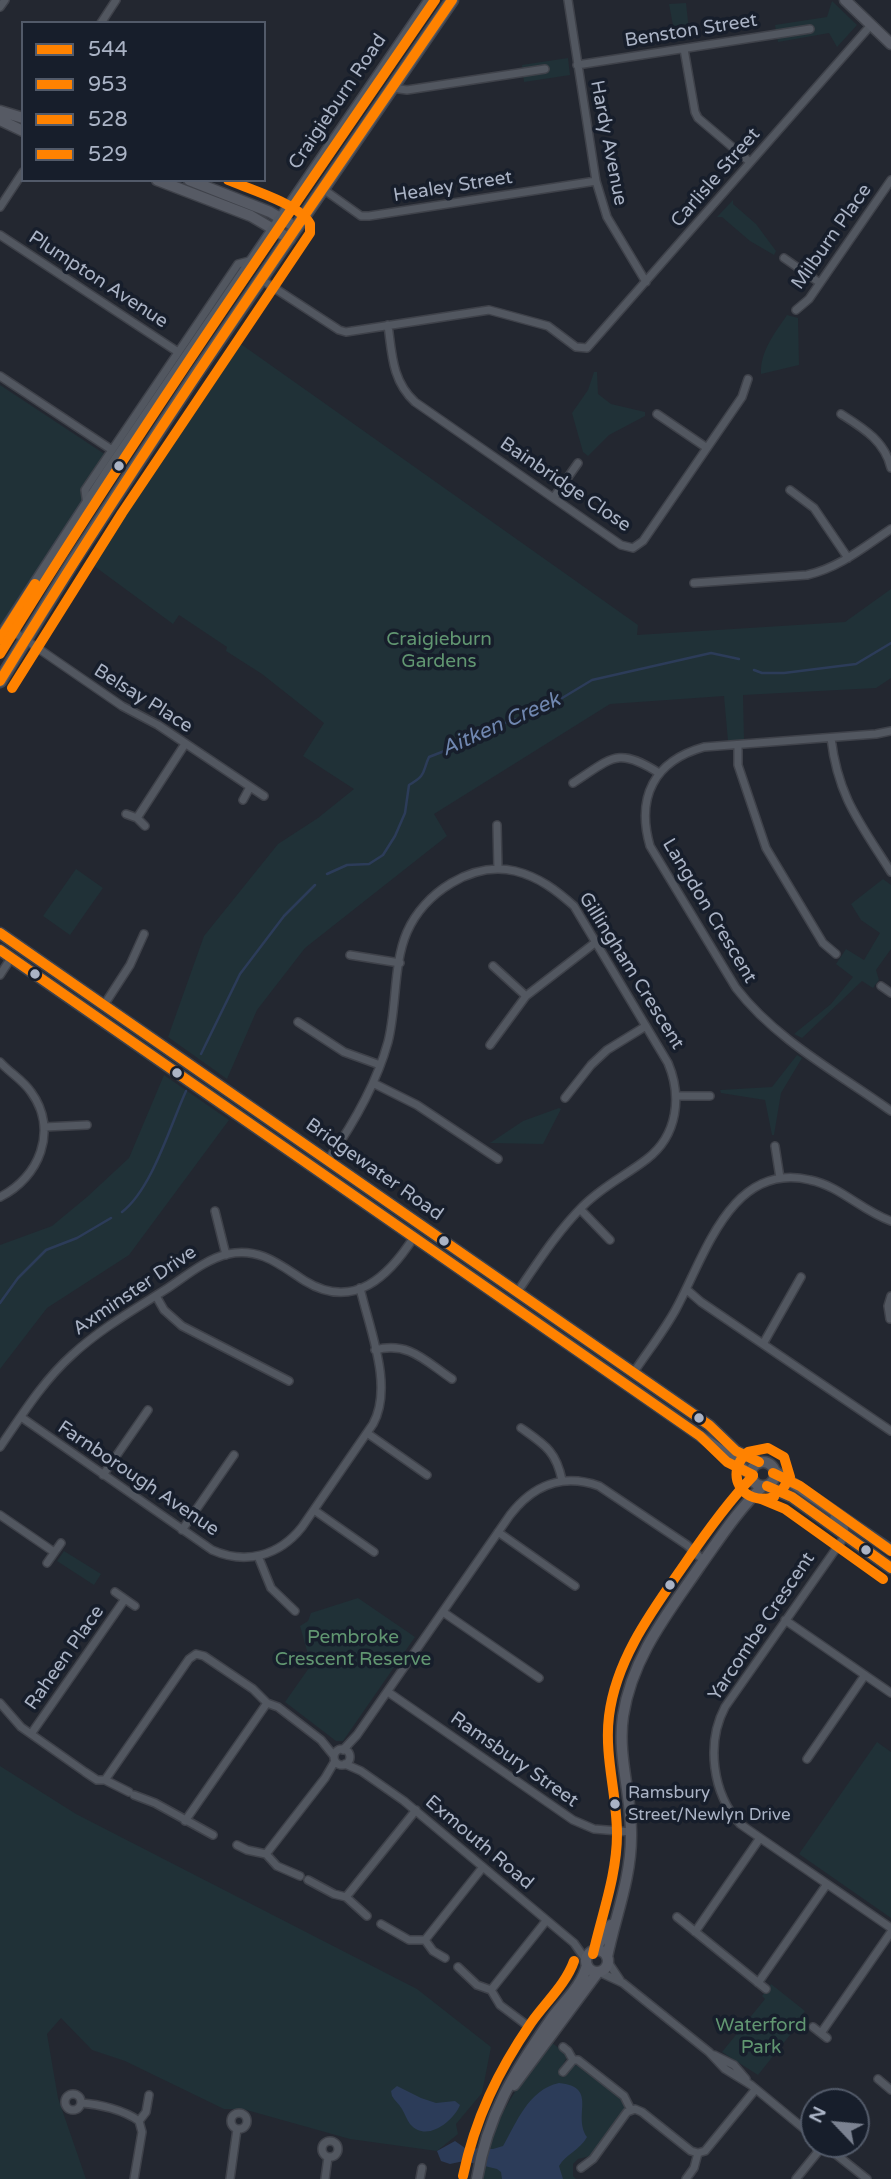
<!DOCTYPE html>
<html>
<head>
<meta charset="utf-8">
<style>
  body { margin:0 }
  #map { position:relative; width:891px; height:2179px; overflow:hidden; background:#232730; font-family:"Varela Round",sans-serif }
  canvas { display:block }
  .legend { position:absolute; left:21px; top:21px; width:245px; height:161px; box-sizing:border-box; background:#171e2b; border:2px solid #525a69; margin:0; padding:9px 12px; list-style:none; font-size:21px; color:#aab3c5 }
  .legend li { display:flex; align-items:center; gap:14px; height:35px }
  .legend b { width:35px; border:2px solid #525a69 }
  .north { position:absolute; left:800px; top:2088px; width:70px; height:70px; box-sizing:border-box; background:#171e2b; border:2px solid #525a69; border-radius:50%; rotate:296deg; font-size:19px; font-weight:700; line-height:28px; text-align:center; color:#aab3c5 }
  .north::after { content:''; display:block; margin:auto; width:24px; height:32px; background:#7b8291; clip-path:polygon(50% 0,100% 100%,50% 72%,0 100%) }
</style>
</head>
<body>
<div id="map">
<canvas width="891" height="2179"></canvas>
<ul class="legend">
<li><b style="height:9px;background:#ff8200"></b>544</li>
<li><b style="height:9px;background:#ff8200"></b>953</li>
<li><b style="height:9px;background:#ff8200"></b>528</li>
<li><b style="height:9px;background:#ff8200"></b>529</li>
</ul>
<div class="north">N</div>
</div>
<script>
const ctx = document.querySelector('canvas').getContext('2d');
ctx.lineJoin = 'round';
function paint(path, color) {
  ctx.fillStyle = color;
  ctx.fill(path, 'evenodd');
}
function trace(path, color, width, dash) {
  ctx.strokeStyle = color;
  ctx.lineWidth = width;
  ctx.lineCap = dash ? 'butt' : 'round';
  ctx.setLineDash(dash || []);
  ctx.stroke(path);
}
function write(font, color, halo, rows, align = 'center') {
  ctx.font = font + ' "Varela Round",sans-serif';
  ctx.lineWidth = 7;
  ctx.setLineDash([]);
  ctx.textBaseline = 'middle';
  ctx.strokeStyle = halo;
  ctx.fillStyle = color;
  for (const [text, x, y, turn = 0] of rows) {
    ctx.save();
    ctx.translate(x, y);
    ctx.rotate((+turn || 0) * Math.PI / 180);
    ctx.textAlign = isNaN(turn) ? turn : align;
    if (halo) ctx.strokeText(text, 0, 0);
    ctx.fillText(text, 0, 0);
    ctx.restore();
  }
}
paint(new Path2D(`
  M832,1l25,24 -20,22 -8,-14 -51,9 -3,-17 52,-8z
  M686,3l4,36 -14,2 -7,-37z
  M568,58l2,17 -46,7 -2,-17z
  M733,200v4l23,20 20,27 -2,4 -24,-14 -28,-24h-5z
  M787,315l11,3 1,47 -38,9c-1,-23 14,-41 26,-59z
  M238,342l400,283 -1,10 208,-13 46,-33v89l-15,10 -133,7 1,45 -16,1 -4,-45 -114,8 -176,110 13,22 -142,112 -48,62 -30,69 -59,-42 36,-101 74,-92 40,-26 36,-29 -51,-33 21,-33 -62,-49 -36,-23 1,-4 -48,-32 -6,9 -83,-61 129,-189 -2,-2z
  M594,372h3l1,22 13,10 34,8v4l-36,19 -21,21 -5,-4 -11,-39 16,-23z
  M0,385l112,74 -112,168z
  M76,869l27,19 -33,47 -27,-19z
  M883,879l8,6v64l-15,21 3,10 -6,8 -11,-7 -60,57 -8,-4 37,-30 22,-27 -17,-13 10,-15 18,11 16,-27 -19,-13 -10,-16z
  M797,1055l5,3 -21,35 -7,42h-2l-7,-35 -44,-7 -1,-3 52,-3z
  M164,1075l65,45 -100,135 -82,53 -47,61v-124l52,-19 35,-29 42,-39z
  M559,1108l2,1 -18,35 -53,-1 33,-22z
  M64,1551l37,23 -7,11 -37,-24z
  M358,1598l57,39 -72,104h-7l-51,-39 26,-37 -11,-39 8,-5 3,-8z
  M877,1742l14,10v166l-92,-64z
  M0,1766l76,48 341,175 74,58 -9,46 -26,31 2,10 -21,17 -87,-12 -107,-30h-19l-99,-48 -33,-11 -31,-32 -14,16 11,64 28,81h-86z
  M771,1984l34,27 -9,12 2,2 -40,50 -36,-23 43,-53 -3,-3z
  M551,2042l13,10 3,5 -7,13 14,-5 7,1 41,33 3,5 -1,6 -34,46 -12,3 -5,5v12l3,3h-94c9,-60 34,-90 69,-137z`), '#203137');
paint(new Path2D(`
  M559,2083c40,4 13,32 28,54 -7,13 -21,17 -28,29l4,13h-61l-1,-7 -4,-3 -33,-8 -14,3 -9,-3 -4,-10 18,-10 10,7 28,1 10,-3c14,-24 25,-56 56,-63z
  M397,2086l24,12 15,5 19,-2 5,4c-7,17 -34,38 -50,19 -3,-4 -5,-10 -8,-15 -3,-5 -7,-8 -10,-13l-1,-5z`), '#2c3c59');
trace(new Path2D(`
  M754,670l8,3h22l72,-9 35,-21
  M327,874l20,-9 22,-1 14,-9 12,-19 10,-23 4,-28c18,-10 13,-13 20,-28l46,-18 34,-18 25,-6 58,-35 119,-27 28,6
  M201,1054l39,-80 44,-58 31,-31
  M122,1212c30,-23 48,-86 64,-121
  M0,1303l18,-25 28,-28 31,-12 34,-20`), '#2c3c59', 2.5);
const street = new Path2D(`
  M568,0l28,181 11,36 39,65
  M0,7l5,-7
  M101,23l15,-23
  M684,49l11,63 3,6 52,44
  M577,65l233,-36
  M392,88l15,2 138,-21
  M323,189l38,27h8l227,-35
  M0,207l23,-35
  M0,235l178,117
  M784,258l36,25
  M262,280l77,50 7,2 143,-22 59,16 28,21 11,1 284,-323
  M796,310l13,-11 82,-119
  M388,325c4,29 4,56 27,77l206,143 12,3 10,-7 99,-144 6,-18
  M0,376l112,74
  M657,414l50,34
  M841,414c22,14 44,27 50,54
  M790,490l24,18 34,50
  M554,497l24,-34
  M87,505l-2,-15 153,-226 15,-4
  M694,583l113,-8c32,-7 57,-28 84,-46
  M7,627l115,79 36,19 106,71
  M891,731l-15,3 -172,13c-50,14 -68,50 -54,99l86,142c40,52 102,85 155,123
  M831,738c7,59 29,85 60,134
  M738,745v20l28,83 57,95 13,11
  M573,783c39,-25 44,-37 86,-10
  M243,800l7,-13
  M126,814l11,4 8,8
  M137,818l48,-74
  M497,825l1,44
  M350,955l50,8
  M493,966l33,30
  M0,975l11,-17
  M881,986l10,7
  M104,1005l26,-40 14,-31
  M298,1022l46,30 36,13
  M490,1045l36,-49 70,-54
  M0,1062c10,11 23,18 31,30 28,38 8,86 -31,105
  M373,1083l44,22 81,54
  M677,1096h33
  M565,1098l26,-33 16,-15 39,-24
  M44,1127l43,-2
  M775,1146l5,32
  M328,1160c26,-37 48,-75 60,-118 9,-35 5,-78 19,-110 17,-39 65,-71 108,-61 24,6 41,19 59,35l94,157c14,33 10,72 -21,96 -22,17 -44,27 -64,47 -26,26 -45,56 -65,85
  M580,1209l30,31
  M215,1211l11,44
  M686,1289l15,13 190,129
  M156,1296l8,14 18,16 107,55
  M890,1319l-2,-13 3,-10
  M763,1344l38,-67
  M375,1350c34,-9 50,11 77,29
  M634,1372c14,-21 30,-41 42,-63 29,-53 55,-148 134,-129 30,6 52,31 81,41
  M21,1417l191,133c34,15 67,6 90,-23l71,-103c21,-38 -4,-96 -13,-136
  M521,1428c24,17 35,23 41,52
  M367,1433l60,42
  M0,1447c22,-32 43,-66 72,-92 28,-26 63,-46 96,-67 18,-12 38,-29 60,-34 32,-7 52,11 77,27 49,30 84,-5 109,-44
  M103,1475l45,-65
  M314,1510l60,42
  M0,1515l54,37
  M834,1517l10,8 1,11 -120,171c-19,36 -13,86 15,117l151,104
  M182,1530l52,-75
  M498,1532l77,54
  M258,1556l13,32 24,23
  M47,1563l14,-20
  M115,1592l20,14
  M443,1612l96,66
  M785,1620l106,73
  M388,1692l185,128 21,9 37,3
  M0,1703l21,24 64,45 12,8h8l24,12
  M31,1734l94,-135
  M334 1757a8 8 0 1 1 16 0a8 8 0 1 1-16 0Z
  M343,1750l14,-15 153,-220c23,-30 53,-42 89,-29l88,59 17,16
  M807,1759l58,-84
  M345,1764l16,7 43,30 170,142 12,17
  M105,1780l84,-121 7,-5 8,2 49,33 14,14 11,4 43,33 13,16
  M134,1795l21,8 58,32
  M185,1821l82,-118
  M237,1845l10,5 19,4 11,12 23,10
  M266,1854l59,-76 10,-17
  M308,1880l26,14 12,3 21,19
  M346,1897l70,-87
  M677,1917l89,72
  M381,1924l28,16h16l8,11 12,7
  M695,1932l65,-94
  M425,1940l58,-73
  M608,1962l12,18
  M458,1967l19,18 14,5 9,15 24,18
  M599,1972l24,11 86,69 16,17 26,16 63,52
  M758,1983l69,-99
  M491,1990l55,-69
  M813,2027l14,11
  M821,2033l70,-101
  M563,2047l5,4 5,9
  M714,2055l20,10 12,14
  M563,2072l10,-12h5l46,36 7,14
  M878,2079l13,11
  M65 2102a8 8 0 1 1 16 0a8 8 0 1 1-16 0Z
  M81,2103c18,1 43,7 58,18l3,11 -8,47
  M231 2121a8 8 0 1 1 16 0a8 8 0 1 1-16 0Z
  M139,2121l7,-9 3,-17
  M322 2149a8 8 0 1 1 16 0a8 8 0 1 1-16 0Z
  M818,2149l15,3 34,27
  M581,2168l12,-9 34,-47 8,-3 7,3 49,39 7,2 7,-2 50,-61
  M230,2179l7,-50
  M325,2179l3,-22
  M420,2179l2,-11
  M686,2179l8,-11 4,-15
  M796,2179l21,-26v-9`);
const secondary = new Path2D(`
  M845,0l46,44
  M0,111l23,7
  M0,120l23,11
  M157,180l94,36 39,23
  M189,180l81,32 27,16
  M0,933l709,492 27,26 23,11
  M0,950l722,501 29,24
  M751 1474a12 12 0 1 1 24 0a12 12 0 1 1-24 0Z
  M776,1472l115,78
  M767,1486l25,11 99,71
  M586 1961a11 11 0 1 1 22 0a11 11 0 1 1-22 0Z
  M594,1951l17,-26
  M607,1957c8,-40 24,-78 24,-120 1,-41 -14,-80 -8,-121 9,-59 45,-103 77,-150 20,-28 38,-56 63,-80
  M514,2085l84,-113
  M477,2179c10,-64 38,-108 74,-160 12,-17 31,-33 36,-54`);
const primary = new Path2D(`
  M0,639l108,-166 323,-473
  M0,681l74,-121 122,-186 256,-374`);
trace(street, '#3f424a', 10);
trace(secondary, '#3f424a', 13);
trace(primary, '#40444e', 15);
trace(street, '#525760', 7);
trace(secondary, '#565a64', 10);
trace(primary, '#545962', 12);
trace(new Path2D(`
  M0,639l35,-55
  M0,681c142,-233 298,-456 452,-681
  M0,933l709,492 27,26 23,11
  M767,1486l25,11 99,71`), '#ff8200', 10);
trace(new Path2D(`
  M12,688l110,-175 188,-280v-9c-10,-20 -61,-35 -82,-44
  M0,950l700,486 27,26 26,13
  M761,1499l24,10 98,70`), '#ff8200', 10);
trace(new Path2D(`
  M773,1473l27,13 91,65
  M774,1497c-32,10 -51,-24 -26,-45l20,-4 16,9 6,20 -9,15
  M593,1954c9,-40 24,-79 24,-120 0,-40 -13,-78 -8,-118 7,-57 43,-105 75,-151 21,-31 43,-62 69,-89
  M463,2176c12,-57 35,-105 68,-153 14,-20 35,-39 43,-62`), '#ff8200', 10);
trace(new Path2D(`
  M0,654c137,-223 287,-438 435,-654`), '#ff8200', 10);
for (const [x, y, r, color] of [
  [119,466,6,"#aab3c5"],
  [35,974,6,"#aab3c5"],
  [177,1073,6,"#aab3c5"],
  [444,1241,6,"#aab3c5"],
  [699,1418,6,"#aab3c5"],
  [866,1550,6,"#aab3c5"],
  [670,1585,6,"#aab3c5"],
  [615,1804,6,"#aab3c5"]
]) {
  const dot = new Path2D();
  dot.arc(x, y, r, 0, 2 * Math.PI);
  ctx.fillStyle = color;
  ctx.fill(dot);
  trace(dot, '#171e2b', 2.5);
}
write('17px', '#aab3c5', '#171e2b', [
  ["Ramsbury",628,1794],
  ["Street/Newlyn Drive",628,1816]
], 'left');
write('19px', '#aab3c5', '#171e2b', [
  ["Benston Street",691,31,-9],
  ["Craigieburn Road",338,102,-56],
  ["Hardy Avenue",608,143,79],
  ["Carlisle Street",716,178,-49],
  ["Healey Street",453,187,-9],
  ["Milburn Place",832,237,-55],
  ["Plumpton Avenue",98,280,33],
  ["Bainbridge Close",565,485,34],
  ["Belsay Place",143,699,32],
  ["Langdon Crescent",709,911,59],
  ["Gillingham Crescent",631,971,58],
  ["Bridgewater Road",374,1170,35],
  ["Axminster Drive",135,1291,-34],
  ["Farnborough Avenue",138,1479,34],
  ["Yarcombe Crescent",762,1627,-56],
  ["Raheen Place",65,1658,-55],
  ["Ramsbury Street",514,1760,35],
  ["Exmouth Road",479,1843,40]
]);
write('19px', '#619671', '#171e2b', [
  ["Craigieburn",439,640],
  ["Gardens",439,662],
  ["Pembroke",353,1638],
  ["Crescent Reserve",353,1660],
  ["Waterford",761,2026],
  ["Park",761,2048]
]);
write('italic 21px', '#7087b0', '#171e2b', [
  ["Aitken Creek",501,725,-24]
]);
</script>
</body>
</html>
